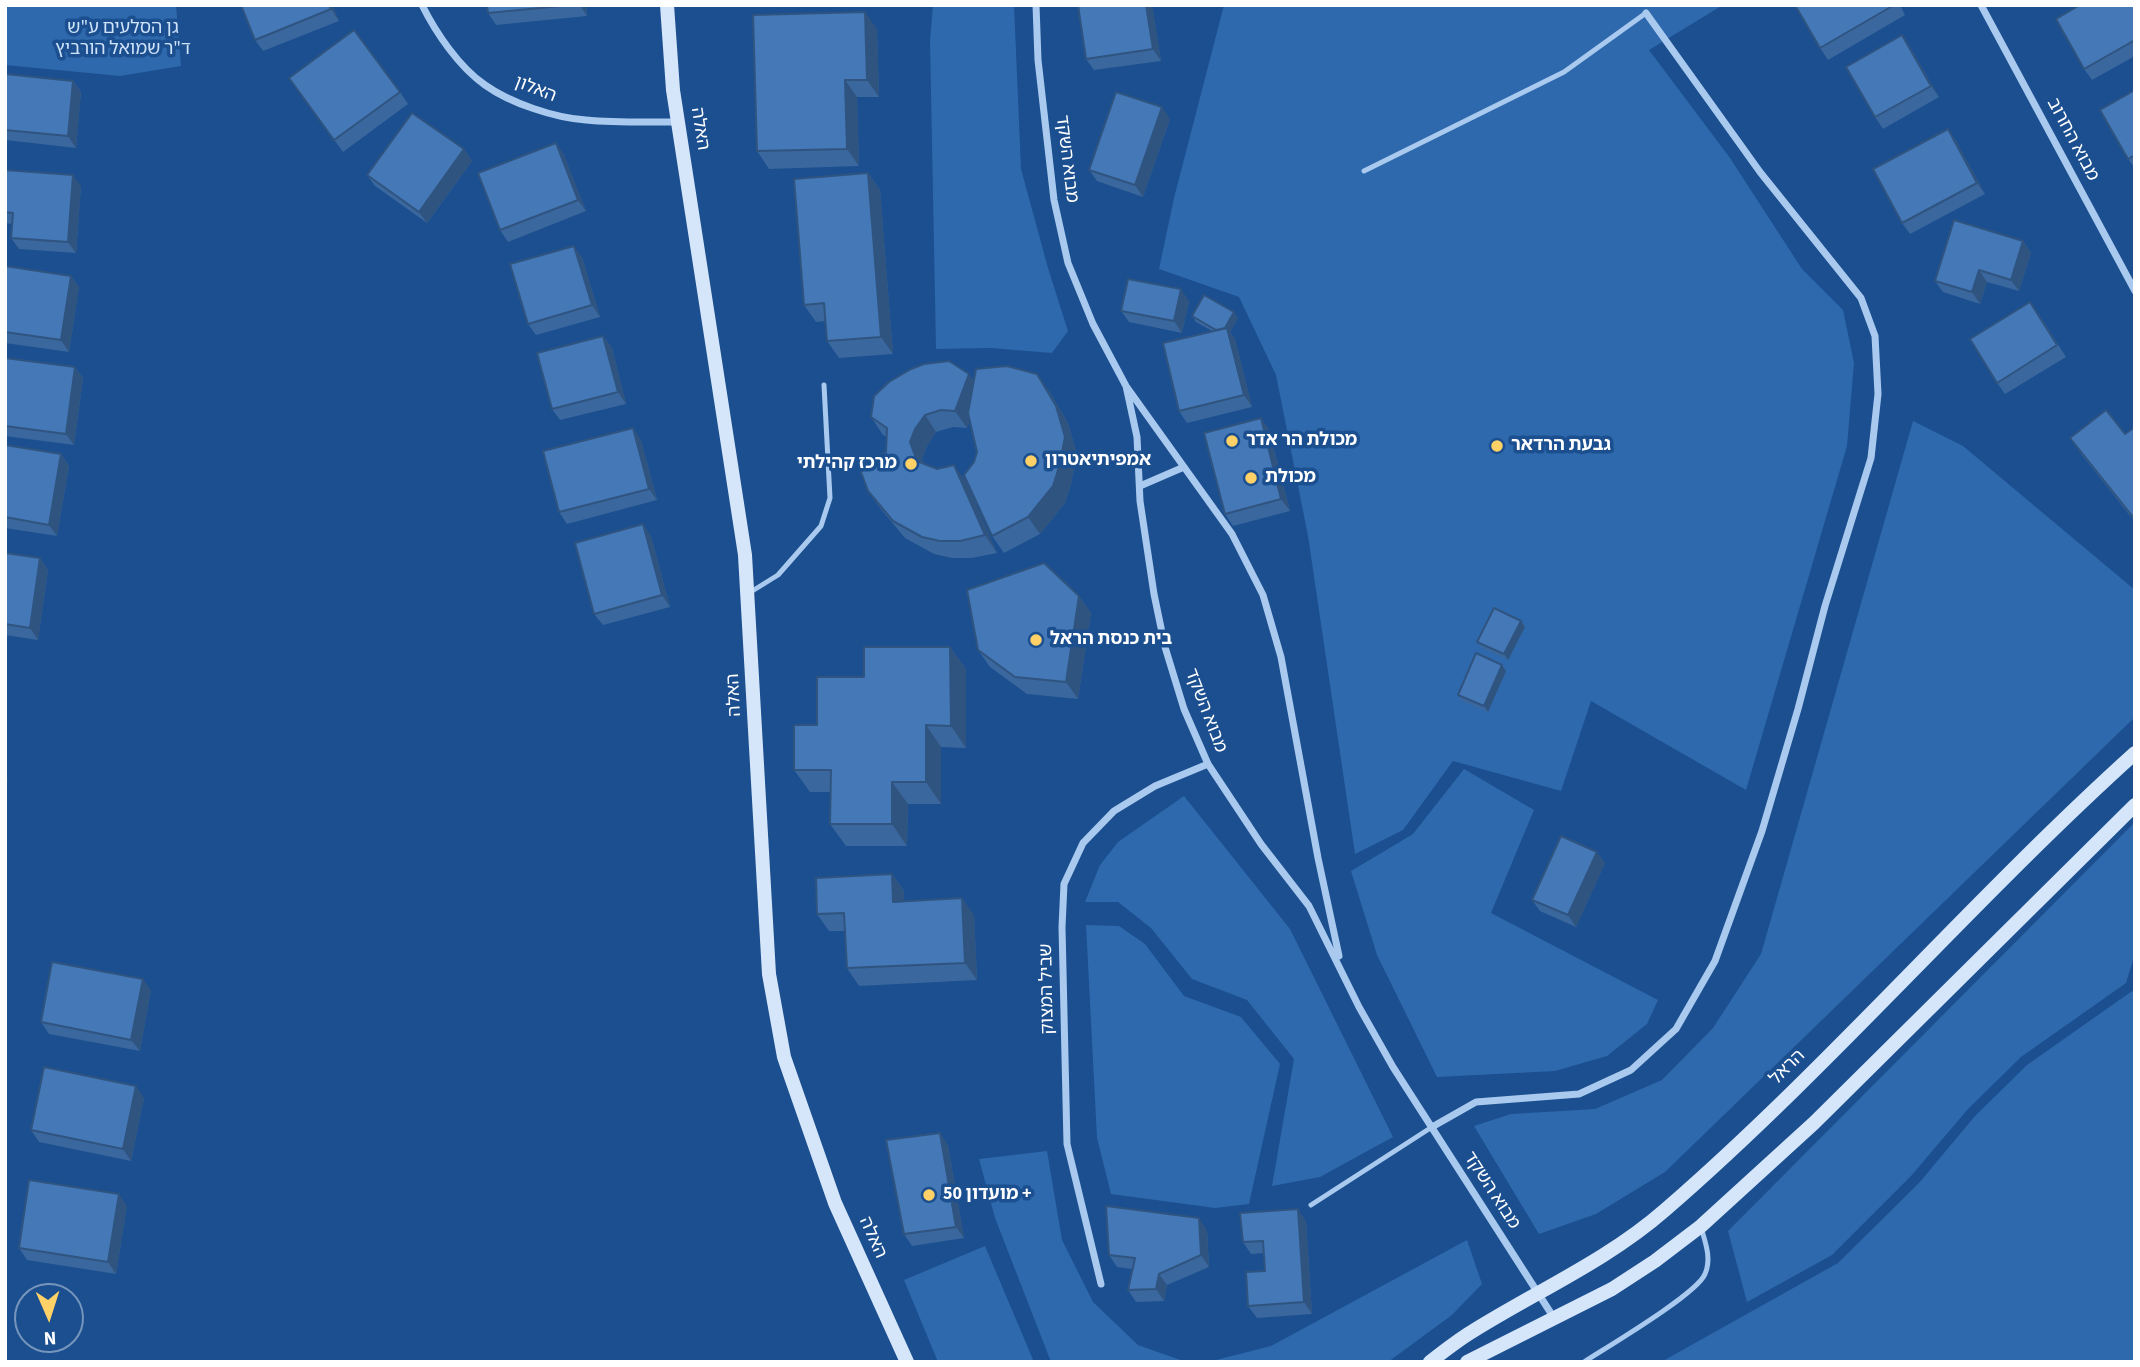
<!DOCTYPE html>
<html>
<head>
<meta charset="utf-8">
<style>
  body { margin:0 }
  #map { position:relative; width:2140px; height:1367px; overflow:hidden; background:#1b4f8f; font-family:"Source Sans 3",sans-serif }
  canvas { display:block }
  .frame { position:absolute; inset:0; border:7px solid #fff; pointer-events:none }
  .north { position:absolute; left:14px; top:1283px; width:70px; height:70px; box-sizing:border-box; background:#1b4f8f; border:2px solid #7695bc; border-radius:50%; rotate:177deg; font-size:19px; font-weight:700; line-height:28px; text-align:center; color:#fff }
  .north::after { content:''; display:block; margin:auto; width:24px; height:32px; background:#ffd166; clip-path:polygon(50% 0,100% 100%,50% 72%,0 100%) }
</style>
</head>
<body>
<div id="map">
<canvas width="2140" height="1367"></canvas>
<div class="frame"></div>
<div class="north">N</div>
</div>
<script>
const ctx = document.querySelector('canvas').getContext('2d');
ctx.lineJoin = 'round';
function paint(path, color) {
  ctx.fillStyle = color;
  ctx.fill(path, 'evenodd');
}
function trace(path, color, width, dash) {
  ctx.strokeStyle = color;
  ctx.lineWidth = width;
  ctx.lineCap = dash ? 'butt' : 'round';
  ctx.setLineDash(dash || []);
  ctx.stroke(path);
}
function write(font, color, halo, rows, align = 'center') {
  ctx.font = font + ' "Source Sans 3","Noto Sans Hebrew",sans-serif';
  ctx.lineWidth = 7;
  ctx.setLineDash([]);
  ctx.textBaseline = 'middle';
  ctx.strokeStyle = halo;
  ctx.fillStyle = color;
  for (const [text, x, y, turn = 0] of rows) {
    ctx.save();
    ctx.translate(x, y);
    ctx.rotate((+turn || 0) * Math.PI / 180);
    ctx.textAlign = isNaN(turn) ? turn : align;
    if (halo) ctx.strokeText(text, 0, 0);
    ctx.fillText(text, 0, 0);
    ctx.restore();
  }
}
paint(new Path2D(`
  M5,5h171l5,61 -61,10 -115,-11z
  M933,5h81l7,164 27,99 20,63 -16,22 -62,-5 -54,1 -6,-309z
  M1224,5h499l-74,45 81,108 72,111 41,41 11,53 -7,83 -101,344 -155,-89 -30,90 -108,-30 -50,69 -48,24 -47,-318 -32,-161 -37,-78 -80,-28 15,-71z
  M1913,421l50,25 172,144v127l-470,455 -69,42 -57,20 -65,-108 37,-12 84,-5 67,-29 51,-52 48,-74z
  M1464,769l70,41 -43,103 167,87 -11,24 -40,32 -52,15 -118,6 -60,-122 -26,-84 62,-37z
  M1184,796l106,133 103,208 -73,40 -48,9 22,-127 -47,-59 -55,-21 -41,-51 -33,-26h-33l15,-37 18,-23z
  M2135,822v132l-9,29 -105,74 -53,52 -57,67 -79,79 -85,47 -19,-71z
  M1086,925l33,1 26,18 39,52 57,21 39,47 -31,140 -34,4 -104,-14 -14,-56z
  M2135,989v373h-474l177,-99 81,-80 56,-67 52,-51z
  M1047,1151l15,89 31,62 45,43 48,17h-135l-56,-144 -16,-59z
  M1467,1240l15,44 -30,31 -64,47h-180l63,-16z
  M985,1246l49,116h-96l-34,-82z`), '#2e69ad');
trace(new Path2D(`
  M1364,171l200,-99 82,-59
  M749,593l29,-18 43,-49 9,-28 -6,-113
  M1311,1205l121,-78
  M1584,1362c23,-15 113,-68 121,-88 7,-16 0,-32 -4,-47`), '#a9c9ee', 5);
trace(new Path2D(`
  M422,5c14,28 37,62 63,80 25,18 70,33 101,35 30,3 61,2 91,2
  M1036,5l2,55 16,140 14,63 25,61 33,62 106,148 31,61 18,62 37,201 21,98
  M1981,5l154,286
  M1126,386l11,51 3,64 14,93 11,53 19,62 24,55 53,80 48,62 50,101 34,60 161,251
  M1140,486l44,-19
  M1432,1127l44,-25 103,-8 52,-24 45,-41 39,-68 47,-130 36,-122 27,-103 46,-148 7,-64 -3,-58 -14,-38 -101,-126 -114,-159
  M1101,1284l-34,-140 -5,-217 2,-43 19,-41 31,-32 41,-25 53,-22`), '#a9c9ee', 7);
trace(new Path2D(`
  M667,5l6,85 72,465 24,419 15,83 51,146 72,159
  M1430,1362c14,-11 28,-22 43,-31 64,-40 135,-71 192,-121 165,-143 307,-310 470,-457
  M1467,1362l145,-73 43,-28 46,-35 113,-103 321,-318`), '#d6e6fa', 14);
paint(new Path2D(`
  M332,5l7,16 -76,30 -8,-11z
  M487,5h99l1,11 -91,9 -8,-12z
  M1152,5l9,56 -67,9 -8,-11z
  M1795,5h105l5,10 -77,45 -8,-12z
  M2135,5v51l-43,24 -8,-11z
  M877,29l2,68h-22l2,69 -90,3 -12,-18z
  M1902,35l8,12 29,50 -56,32 -8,-12z
  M5,74l68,7 8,11 -5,56 -71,-8z
  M289,78l111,14 8,12 -65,48z
  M2135,90v78l-7,-9z
  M1170,119l-27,78 -46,-16 -8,-11z
  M1948,129l8,12 29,53 -75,40 -8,-11z
  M556,143l8,12 22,56 -78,31 -8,-12z
  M464,149l8,12 -45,62 -52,-37 -8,-11z
  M5,170l76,16 -5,67 -57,-4 -8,-11 1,-14 -7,-1z
  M868,173l12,17 13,164 -54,4 -12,-17 -1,-20 -10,1 -12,-17z
  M2023,241l8,12 -12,38 -32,-9 -7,22 -37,-12 -8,-11z
  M582,257l18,60 -64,18 -8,-11z
  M5,266l66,10 8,11 -10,65 -64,-9z
  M1189,301l-7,32 -53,-11 -8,-11z
  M2038,313l28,44 -61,37 -8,-11z
  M1192,316l46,2 -8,14 5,7 17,68 -65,16 -8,-12 33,-80 -16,-9z
  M603,336l9,12 14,56 -66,16 -8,-11z
  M5,358l70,9 8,11 -9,67 -69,-9z
  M974,381l75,10 19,32 9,31 -6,30 -6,19 -25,31 -36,19 -12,-17 -18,-74 3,-10 -7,-32 -3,8 -14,-1 -17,5 -9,14 -5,13 2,5 42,18 31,71 -25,5h-20l-18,-4 -29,-16 -25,-30 -12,-17 18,-39 1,-15 -4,-2 -12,-18z
  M1261,418l8,12 21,81 -57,15 -8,-12z
  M2135,427v95l-53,-67 -12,-17 55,-4z
  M641,440l16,60 -90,24 -8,-12z
  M5,445l56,9 8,12 -12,70 -52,-8z
  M651,536l19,71 -67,18 -9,-11z
  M5,553l35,5 8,12 -10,70 -33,-5z
  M1079,596l12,17 -13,86 -51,-5 -37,-27 -12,-17z
  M1521,621l4,6 -17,33 -26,-12 -5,-6z
  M950,647l16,22v79l-25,-1v57h-33l-1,42h-61l-16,-22 1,-32h-21l-16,-22 23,-45 47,-48z
  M1506,671l-18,41 -26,-11 -4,-6z
  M1605,863l-29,64 -36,-16 -8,-11z
  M892,874l12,17v10l70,14 3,65 -118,6 -12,-18 -2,-37h-16l-12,-17z
  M151,990l-11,61 -91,-17 -8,-12z
  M144,1098l-13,63 -92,-19 -8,-12z
  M948,1145l16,93 -52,8 -8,-12z
  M127,1206l-11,68 -89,-14 -8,-12z
  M1306,1221l6,93 -55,4 -9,-12 17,-35 -1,-18 -13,1 -8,-12z
  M1207,1230l2,37 -42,18 -3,16 -28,1 -8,-12 4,-21 -15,-2 -8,-12z`), '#3a679d');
paint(new Path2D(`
  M329,5h3l7,16 -8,-12z
  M580,5h6l1,11z
  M1146,5h6l9,56 -8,-12z
  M865,12l12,17 2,68 -12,-17z
  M1902,35l8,12 29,50 -8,-11z
  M845,80l12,17 2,69 -12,-17z
  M73,81l8,11 -5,56 -8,-12z
  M1162,107l8,12 -27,78 -8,-12z
  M1948,129l8,12 29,53 -8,-11z
  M556,143l8,12 22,56 -8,-11z
  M464,149l8,12 -45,62 -8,-11z
  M868,173l12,17 13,164 -12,-17z
  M73,175l8,11 -5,67 -8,-11z
  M2023,241l8,12 -12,38 -8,-11z
  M574,246l8,11 18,60 -8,-12z
  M1979,270l8,12 -7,22 -8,-12z
  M71,276l8,11 -10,65 -8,-12z
  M1181,289l8,12 -7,32 -8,-12z
  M1234,312l4,6 -8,14 5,7 17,68 -8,-12 -22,-62z
  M603,336l9,12 14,56 -8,-12z
  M75,367l8,11 -9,67 -8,-11z
  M969,374l12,17 -14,37 -12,-17z
  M1037,374l12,17 19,32 9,31 -6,30 -6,19 -25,31 -12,-17z
  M925,415l11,17 -9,14 -5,13 7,19 -12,-17 -7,-19 5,-13z
  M1261,418l8,12 21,81 -9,-12z
  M633,428l8,12 16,60 -8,-11z
  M61,454l8,12 -12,70 -8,-11z
  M954,465l12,17 31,71 -12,-18z
  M643,524l8,12 19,71 -8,-12z
  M40,558l8,12 -10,70 -8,-12z
  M1079,596l12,17 -13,86 -12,-17z
  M1521,621l4,6 -17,33 -4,-6z
  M950,647l16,22v79l-15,-22z
  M1502,665l4,6 -18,41 -4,-6z
  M926,725l15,22v57l-15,-22z
  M5,775l3,4 -3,17z
  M892,782l16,22 -1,42 -15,-22z
  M1597,852l8,11 -29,64 -8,-12z
  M892,874l12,17 1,28 -12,-17z
  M962,898l12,17 3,65 -12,-17z
  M143,979l8,11 -11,61 -9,-11z
  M136,1086l8,12 -13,63 -8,-12z
  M940,1133l8,12 16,93 -8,-11z
  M119,1194l8,12 -11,68 -8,-12z
  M1298,1209l8,12 6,93 -8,-12z
  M1199,1218l8,12 2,37 -8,-12z
  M1159,1274l8,11 -3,16 -8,-12z`), '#305480');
const building = new Path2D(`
  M241,5h88l2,4 -76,31z
  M487,5h84l-83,8z
  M1078,5h68l7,44 -67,10z
  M1795,5h99l-74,43z
  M2080,5h55v35l-51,29 -28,-50z
  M865,12l2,68h-22l2,69 -90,2 -4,-136z
  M354,30l46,62 -66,48 -45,-62z
  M1902,35l29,51 -56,31 -29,-50z
  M5,74l68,7 -5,55 -63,-6z
  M2135,90v65l-7,4 -28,-49z
  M1116,92l46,15 -27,78 -46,-15z
  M412,113l52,36 -45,63 -52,-37z
  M1948,129l29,54 -75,40 -29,-54z
  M556,143l22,57 -78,30 -22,-57z
  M5,170l68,5 -5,67 -57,-4 2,-25 -8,-1z
  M868,173l13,164 -54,4 -3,-38 -20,2 -10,-126z
  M1954,220l69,21 -12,39 -32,-10 -7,22 -37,-11z
  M574,246l18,59 -64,19 -18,-60z
  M5,266l66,10 -10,64 -56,-8z
  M1128,279l53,10 -7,32 -53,-10z
  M1204,295l30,17 -9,16 -9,2 -24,-14z
  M2030,302l27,43 -60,38 -27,-44z
  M1227,328l17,67 -65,16 -16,-68z
  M603,336l15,56 -66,17 -15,-56z
  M5,358l70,9 -9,67 -61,-8z
  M949,361l20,13 -14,37 -14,-1 -16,5 -10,14 -5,13 7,19 20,8 17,-4 31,70 -25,6h-20l-18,-4 -29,-16 -25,-30 -7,-19 10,-13 15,-7 1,-24 -16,-11 3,-21 15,-14 22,-13 13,-5z
  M1007,366l30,8 19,32 9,31 -6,30 -6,19 -25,31 -36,19 -28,-61 10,-13 3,-10 -9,-39 8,-44z
  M2106,410l19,24 10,-7v89l-2,1 -63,-79z
  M1261,418l20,81 -56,15 -21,-81z
  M633,428l16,61 -90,23 -16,-61z
  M5,445l56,9 -12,71 -44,-8z
  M643,524l19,71 -68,19 -19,-71z
  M5,553l35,5 -10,70 -25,-4z
  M1044,563l35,33 -13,86 -51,-5 -37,-27 -11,-60z
  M1494,608l27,13 -17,33 -27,-12z
  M864,647h86l1,79 -25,-1v57h-34v42h-62l1,-54h-37v-45h23v-48h47z
  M1476,653l26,12 -18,41 -26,-11z
  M1561,836l36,16 -29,63 -36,-15z
  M892,874l1,28 69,-4 3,65 -118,5 -3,-55 -27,1 -1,-36z
  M52,962l91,17 -12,61 -90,-18z
  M44,1067l92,19 -13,63 -92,-19z
  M940,1133l16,94 -52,7 -18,-94z
  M29,1180l90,14 -11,68 -89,-14z
  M1106,1206l93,12 2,37 -42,19 -3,15 -28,1 7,-32 -26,-3z
  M1298,1209l6,93 -56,4 -2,-34 19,-1 -2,-30 -20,1 -3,-29z`);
paint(building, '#4478b7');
trace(building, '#305480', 2);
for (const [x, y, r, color] of [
  [1232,441,7,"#ffd166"],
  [1497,446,7,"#ffd166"],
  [1031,461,7,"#ffd166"],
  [911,464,7,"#ffd166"],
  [1251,478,7,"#ffd166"],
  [1036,640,7,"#ffd166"],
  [929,1195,7,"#ffd166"]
]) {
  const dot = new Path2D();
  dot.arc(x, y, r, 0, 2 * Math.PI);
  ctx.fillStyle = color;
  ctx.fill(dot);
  trace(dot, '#1b4f8f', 2.5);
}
write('18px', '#cfe3fa', '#1b4f8f', [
  ["גן הסלעים ע\"ש",123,29],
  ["ד\"ר שמואל הורביץ",123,50]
]);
write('18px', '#fff', '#1b4f8f', [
  ["האלון",535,90,21],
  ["האלה",699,129,81],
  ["מבוא החרוב",2072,140,62],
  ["מבוא השקד",1066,159,83],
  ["האלה",735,695,-93],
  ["מבוא השקד",1205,711,69],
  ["שביל המצוק",1048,989,-91],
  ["הראל",1788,1068,-45],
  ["מבוא השקד",1491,1191,57],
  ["האלה",872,1238,66]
]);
write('bold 18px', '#fff', '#1b4f8f', [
  ["מכולת הר אדר",1246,441],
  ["גבעת הרדאר",1511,446],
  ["אמפיתיאטרון",1045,461],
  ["מרכז קהילתי",897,464,"right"],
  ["מכולת",1265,478],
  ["בית כנסת הראל",1050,640],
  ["מועדון 50 +",943,1195]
], 'left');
</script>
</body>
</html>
